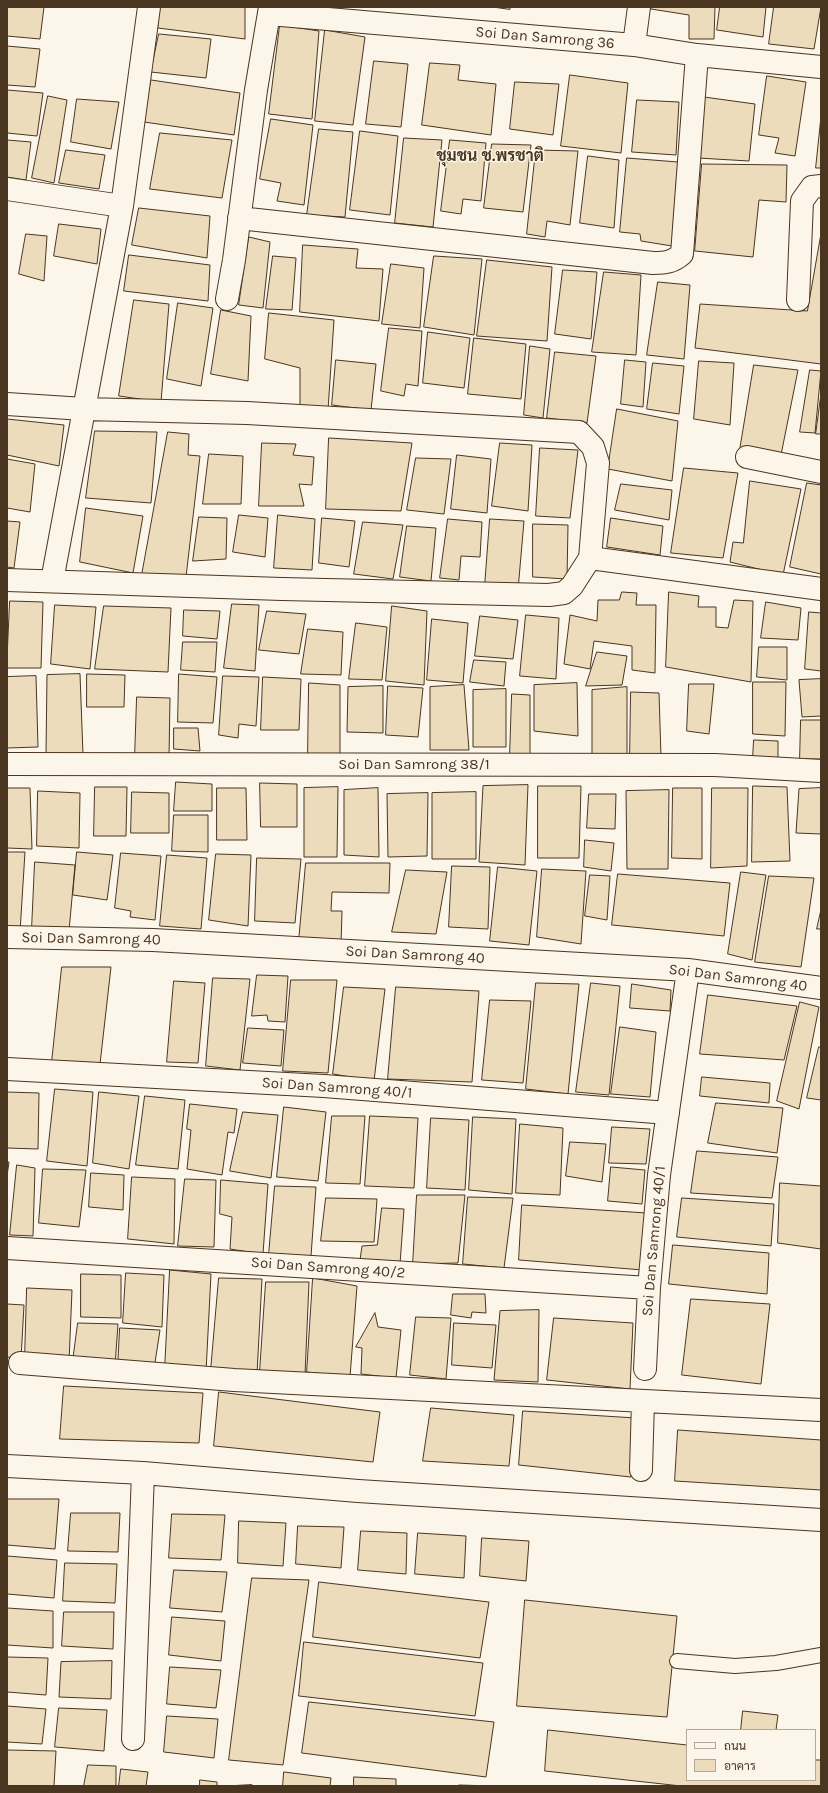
<!DOCTYPE html>
<html>
<head>
<meta charset="utf-8">
<style>
  body { margin:0 }
  #map { position:relative; width:828px; height:1793px; overflow:hidden; background:#fbf6e9; font-family:Karla,Sarabun,sans-serif }
  canvas { display:block }
  .frame { position:absolute; inset:0; border:8px solid #4a3520; pointer-events:none }
  .legend { position:absolute; left:686px; top:1729px; width:130px; height:52px; box-sizing:border-box; background:#fbf6e9; border:1px solid #b4a999; margin:0; padding:5px 7px; list-style:none; font-size:12px; color:#4a3520 }
  .legend li { display:flex; align-items:center; gap:8px; height:20px }
  .legend b { width:20px; border:1px solid #b4a999 }
</style>
</head>
<body>
<div id="map">
<canvas width="828" height="1793"></canvas>
<div class="frame"></div>
<ul class="legend">
<li><b style="height:5px;background:#fbf6e9"></b>ถนน</li>
<li><b style="height:11px;background:#ecdcbc"></b>อาคาร</li>
</ul>
</div>
<script>
const ctx = document.querySelector('canvas').getContext('2d');
ctx.lineJoin = 'round';
function paint(path, color) {
  ctx.fillStyle = color;
  ctx.fill(path, 'evenodd');
}
function trace(path, color, width, dash) {
  ctx.strokeStyle = color;
  ctx.lineWidth = width;
  ctx.lineCap = dash ? 'butt' : 'round';
  ctx.setLineDash(dash || []);
  ctx.stroke(path);
}
function write(font, color, halo, rows, align = 'center') {
  ctx.font = font + ' Karla,Sarabun,sans-serif';
  ctx.lineWidth = 3;
  ctx.setLineDash([]);
  ctx.textBaseline = 'middle';
  ctx.strokeStyle = halo;
  ctx.fillStyle = color;
  for (const [text, x, y, turn = 0] of rows) {
    ctx.save();
    ctx.translate(x, y);
    ctx.rotate((+turn || 0) * Math.PI / 180);
    ctx.textAlign = isNaN(turn) ? turn : align;
    if (halo) ctx.strokeText(text, 0, 0);
    ctx.fillText(text, 0, 0);
    ctx.restore();
  }
}
const building = new Path2D(`
  M7,7h37l-4,32 -33,-3z
  M160,7h85v32l-87,-11z
  M493,7h17v2z
  M652,7h63l-1,32h-25v-24l-38,-6z
  M720,7h46l-3,30 -46,-7z
  M774,7h47l-7,42 -45,-5z
  M280,25l39,6 -7,88 -43,-5z
  M325,30l40,7 -12,88 -38,-4z
  M159,34l52,5 -5,39 -55,-6z
  M7,46l33,3 -5,38 -28,-2z
  M374,61l34,3 -7,63 -35,-3z
  M430,63l30,2 -2,15 38,4 -5,51 -69,-10z
  M570,75l58,8 -7,70 -60,-7z
  M767,76l39,6 -11,74 -20,-3 4,-15 -20,-3z
  M151,80l89,13 -6,42 -90,-13z
  M515,82l44,2 -6,51 -43,-6z
  M7,90l36,3 -6,43 -30,-3z
  M48,96l19,4 -13,83 -22,-5z
  M704,97l51,7 -6,57 -51,-3z
  M77,99l42,3 -8,47 -40,-7z
  M637,100l42,2 -3,53 -44,-3z
  M821,117v51h-5z
  M271,119l42,6 -9,80 -27,-4 4,-18 -21,-4z
  M319,129l34,3 -8,85 -38,-2z
  M360,131l38,5 -8,79 -40,-5z
  M160,133l72,7 -10,58 -72,-9z
  M404,138l38,2 -9,87 -38,-4z
  M7,140l24,2 -5,38 -19,-3z
  M450,140l36,3 -5,58 -18,-2 -2,15 -20,-3z
  M492,144l39,1 -8,67 -39,-4z
  M66,150l39,5 -6,34 -40,-6z
  M536,150l42,1 -8,74 -23,-4 -2,16 -18,-3z
  M588,156l31,4 -5,68 -34,-5z
  M627,158l51,4 -6,84 -31,-5 -1,-7 -20,-2z
  M702,164l85,1 -1,37 -27,-2 -6,57 -58,-6z
  M139,208l71,8 -3,42 -75,-13z
  M59,224l42,5 -4,35 -43,-8z
  M26,234l21,2 -3,45 -25,-7z
  M821,234v130l-126,-16 5,-44 107,7z
  M249,237l21,5 -7,66 -24,-3z
  M303,245l55,4 -2,19 27,1 -4,52 -79,-9z
  M129,255l81,10 -2,36 -84,-10z
  M273,256l23,2 -4,52 -26,-1z
  M434,256l48,3 -8,76 -50,-8z
  M487,260l65,7 -5,74 -70,-5z
  M391,264l33,4 -4,60 -38,-4z
  M563,270l34,2 -6,67 -36,-5z
  M604,272l37,3 -5,80 -44,-3z
  M658,282l32,3 -6,74 -37,-4z
  M134,300l35,4 -8,98 -42,-6z
  M178,303l35,5 -12,78 -34,-7z
  M221,310l30,6 -3,65 -37,-7z
  M269,313l65,7 -6,90 -28,-4v-38l-35,-9z
  M389,328l33,3 -4,55 -12,-2 -2,12 -23,-5z
  M428,332l42,6 -6,50 -41,-5z
  M474,338l52,6 -5,55 -53,-5z
  M530,346l20,3 -7,69 -19,-3z
  M555,352l41,4 -9,67 -40,-5z
  M336,360l40,4 -5,46 -39,-5z
  M625,360l21,2 -3,45 -22,-3z
  M699,361l35,2 -4,62 -36,-6z
  M653,363l31,3 -5,48 -32,-5z
  M754,365l44,5 -17,85 -41,-5z
  M810,370l11,1 -6,62 -15,-1z
  M821,394v40h-5z
  M617,409l61,12 -6,60 -64,-12z
  M7,419l57,6 -5,41 -52,-11z
  M95,431l62,1 -6,71 -65,-5z
  M168,432l21,2 -1,21 12,1 -14,121 -44,-2z
  M329,438l83,5 -11,68 -75,-2z
  M262,443l34,1 -3,11 21,2 -2,28 -13,-1 5,22h-45z
  M500,443l32,2 -4,66 -36,-5z
  M540,448l38,2 -8,68 -34,-2z
  M209,454l34,2 -2,48h-38z
  M457,455l34,4 -4,54 -36,-4z
  M416,458l35,1 -7,55 -37,-4z
  M7,459l28,5 -5,48 -23,-4z
  M684,468l54,5 -15,85 -52,-5z
  M750,481l51,8 -18,86 -53,-13 3,-20 10,1z
  M807,483l14,2v89l-31,-7z
  M621,484l51,6 -3,30 -54,-10z
  M86,508l57,8 -10,57 -53,-11z
  M239,515l29,3 -3,39 -32,-5z
  M278,515l37,4 -3,51 -38,-2z
  M199,517l28,1 -1,41 -33,2z
  M322,518l33,3 -6,46 -30,-4z
  M611,518l52,8 -3,29 -53,-8z
  M448,519l34,3 -2,35 -19,-1 -2,24 -19,-2z
  M490,519l34,2 -6,69 -33,-4z
  M7,521l13,1 -6,46 -7,-1z
  M363,522l40,3 -10,54 -39,-5z
  M533,524l35,1 -1,54 -34,-2z
  M407,526l29,2 -5,53 -31,-4z
  M622,592l15,1 -1,12h20l-1,68 -23,-3v-24l-38,-5 -4,28 -26,-5 6,-49 27,6 1,-21h21z
  M669,592l30,4 -1,11h18v20l12,1 6,-28 19,1 -2,81 -85,-15z
  M10,601l33,1 -2,66h-34z
  M766,602l35,6 -3,32 -37,-2z
  M232,604l27,1 -4,66 -31,-3z
  M55,605l41,2 -6,62 -39,-5z
  M104,606l67,2 -3,64 -73,-3z
  M392,606l35,5 -3,74 -38,-4z
  M184,610l36,1 -3,28 -34,-3z
  M267,611l39,3 -7,40 -40,-4z
  M809,612l12,1v58l-16,-2z
  M526,615l33,3 -3,61 -36,-3z
  M480,616l38,4 -5,39 -38,-3z
  M432,619l36,4 -5,60 -36,-3z
  M356,623l31,4 -5,53 -33,-1z
  M308,629l35,3 -2,43 -40,-1z
  M183,642h34l-2,30 -34,-2z
  M759,647h28v33l-30,-3z
  M597,652l30,4 -5,29 -36,1z
  M474,660l32,2 -2,24 -34,-4z
  M80,674l3,81 -37,-1 1,-79z
  M87,674l38,1 -1,32h-37z
  M179,674l38,3 -4,46 -35,-1z
  M36,676l2,71 -31,1v-71z
  M223,676l36,1 -3,49 -17,-2 -1,14 -19,-3z
  M263,677l38,2 -2,51h-38z
  M821,679v37l-19,1 -3,-37z
  M753,682h33l-1,54 -32,-2z
  M309,683l31,2v69h-32z
  M577,683l1,53 -44,-5v-46z
  M689,684h25l-5,50 -22,-3z
  M464,685l5,65h-39v-63z
  M383,686v47l-36,-1 1,-45z
  M388,686l35,2 -5,49 -32,-2z
  M627,687v70l-35,1v-68z
  M506,689v58h-33v-57z
  M631,692l28,1 2,64h-31z
  M512,694l18,1v60h-20z
  M137,697l33,1 -1,59h-34z
  M801,720h20v39h-21z
  M174,728h24l2,23 -26,-2z
  M754,740l24,1v18l-25,-1z
  M176,782l36,2v27h-38z
  M260,783l37,1v43h-36z
  M528,785l-3,80 -46,-3 4,-76z
  M538,786h43l-2,72h-41z
  M753,786l34,1 3,74 -38,1z
  M95,787h32l-1,49h-32z
  M338,787l-1,70h-33v-69z
  M7,788h23l2,61 -25,-1z
  M217,788h29l1,52h-30z
  M378,788l1,69 -35,-2v-65z
  M673,788h29v71l-30,-1z
  M712,788h36l-1,78 -36,2z
  M821,788v46l-25,-1 3,-44z
  M669,790l-1,79h-41l-1,-78z
  M38,791l42,2 -1,55 -42,-2z
  M132,792l37,1v40h-38z
  M476,792v67h-44v-66z
  M428,793l-1,63 -39,1 -1,-63z
  M589,794h27l-1,35 -28,-1z
  M174,815h34v37l-36,-1z
  M585,840l29,3 -3,28 -27,-4z
  M7,852h18l-5,80h-13z
  M77,852l36,3 -6,45 -34,-5z
  M121,853l40,3 -6,64 -25,-3 1,-6 -16,-3z
  M216,854l35,1 -3,71 -39,-6z
  M167,855l40,3 -6,71 -41,-3z
  M257,858l44,1 -6,64 -40,-2z
  M35,862l40,3 -6,66 -37,-3z
  M306,863h84l-1,30 -57,-1 -1,19h11l-1,34 -42,-4z
  M452,866l38,1 -2,62 -39,-2z
  M498,867l39,4 -8,74 -39,-4z
  M542,869l44,2 -5,73 -44,-7z
  M406,870l41,2 -11,62 -44,-2z
  M741,872l25,3 -14,85 -24,-6z
  M618,874l112,9 -6,53 -112,-11z
  M590,875l20,1 -3,44 -22,-4z
  M769,876l45,2 -13,89 -46,-5z
  M821,910v19h-4z
  M62,967h49l-11,97 -48,-2z
  M257,975l31,1 -3,46 -17,-1 -1,-6 -15,1z
  M213,978l37,1 -10,91 -34,-4z
  M291,980h46l-9,93 -45,-2z
  M174,981l31,2 -7,80 -31,-1z
  M536,983l43,1 -11,110 -42,-5z
  M591,983l29,3 -11,109 -33,-3z
  M632,984l39,6 -1,21 -40,-3z
  M344,987l41,2 -11,92 -41,-7z
  M396,987l83,4 -7,91 -84,-3z
  M708,995l89,11 -13,54 -84,-6z
  M490,1000l41,1 -8,82 -41,-3z
  M800,1002l19,5 -20,102 -22,-8z
  M620,1027l36,5 -6,65 -39,-3z
  M248,1028l36,2 -3,36 -38,-3z
  M819,1047h2v53l-14,-2z
  M702,1077l68,6 -1,20 -69,-7z
  M55,1089l38,3 -6,74 -40,-5z
  M7,1092l32,1 -1,56 -31,-1z
  M99,1092l40,4 -10,73 -36,-6z
  M145,1096l40,4 -7,69 -42,-4z
  M716,1103l67,5 -6,45 -69,-10z
  M190,1104l47,5 -3,24 -6,-1 -6,43 -35,-6 4,-39 -4,-1z
  M284,1107l42,5 -8,69 -41,-4z
  M243,1112l35,3 -7,63 -41,-7z
  M332,1116h33l-5,68 -34,-1z
  M370,1116l48,2 -4,70 -49,-2z
  M473,1117l43,2 -4,75 -43,-4z
  M431,1118l38,2 -4,70 -38,-2z
  M520,1124l43,4 -3,67 -44,-2z
  M612,1127l38,2 -4,35 -37,-1z
  M570,1142l36,2 -4,38 -36,-6z
  M697,1151l81,6 -6,41 -81,-5z
  M7,1162h2l-2,14z
  M17,1165l18,3 -2,68 -23,-1z
  M611,1167l34,3 -3,34 -34,-3z
  M43,1169l43,1 -7,57 -40,-4z
  M91,1173l33,2 -1,35 -34,-3z
  M132,1177l43,2 -1,65 -46,-5z
  M185,1179l31,1 -2,67 -36,-1z
  M221,1180l47,4 -5,70 -33,-5 2,-32 -12,-3z
  M780,1183l41,3v63l-43,-6z
  M275,1186l41,1 -5,69 -42,-2z
  M417,1195h48l-7,68 -45,1z
  M468,1197l45,1 -9,70 -41,-4z
  M326,1198l51,1 -3,43 -53,-1z
  M682,1198l92,6 -3,42 -94,-9z
  M522,1205l125,8 -4,57 -124,-10z
  M382,1208l22,1 -4,55 -40,-4 2,-14 15,-1z
  M673,1245l96,8 -2,41 -98,-10z
  M170,1270l41,4 -5,98 -41,-3z
  M126,1273l38,2 -2,52 -39,-4z
  M81,1274l40,1v43l-40,-1z
  M219,1278l43,1 -5,95 -46,-4z
  M313,1278l44,8 -7,91 -43,-5z
  M266,1282h43l-4,93 -45,-4z
  M27,1288l45,2 -3,72 -44,-5z
  M453,1294h32l1,19 -14,-1 -1,6 -20,-3z
  M691,1299l79,5 -9,80 -79,-9z
  M7,1304l17,1 -3,54 -14,-2z
  M539,1310l-1,72 -44,-2 6,-69z
  M375,1313l3,14 23,3 -5,48 -35,-4 1,-26 -6,-1z
  M416,1317l35,1 -5,61 -36,-4z
  M554,1318l79,5 -3,66 -83,-9z
  M78,1323l40,1 -3,42 -42,-5z
  M454,1323l42,2 -4,43 -40,-3z
  M120,1328l40,2 -6,39 -36,-2z
  M64,1386l139,7 -4,50 -139,-4z
  M219,1392l161,20 -7,50 -159,-16z
  M431,1408l83,7 -5,51 -86,-5z
  M523,1411l113,7 -5,59 -112,-12z
  M678,1430l143,10v50l-146,-9z
  M7,1499h52l-4,50 -48,-4z
  M71,1513h49l-2,39 -50,-1z
  M172,1514l53,1 -4,45 -52,-2z
  M239,1521l47,2 -3,43 -45,-3z
  M298,1526l46,1 -3,41 -45,-4z
  M361,1531l46,2 -1,41 -48,-4z
  M418,1533l48,3 -2,42 -49,-4z
  M482,1538l47,3 -3,40 -46,-5z
  M7,1556l50,4 -3,38 -47,-4z
  M65,1563l52,1 -2,39 -52,-2z
  M174,1570l53,2 -5,40 -52,-4z
  M252,1578l57,2 -26,185 -54,-5z
  M319,1582l170,20 -9,56 -167,-21z
  M525,1600l152,16 -10,101 -150,-11z
  M7,1608l46,3v37l-46,-3z
  M64,1612h50l-1,37 -51,-3z
  M172,1617l53,4 -4,40 -52,-6z
  M304,1642l179,21 -8,53 -176,-20z
  M7,1657l41,1 -2,37 -39,-3z
  M112,1661l-1,38 -52,-2 2,-35z
  M170,1667l51,3 -5,38 -49,-4z
  M309,1702l185,20 -8,55 -184,-24z
  M7,1706l39,3 -4,35 -35,-2z
  M59,1708l48,2 -3,41 -49,-4z
  M743,1711l35,4 -2,15h-35z
  M167,1716l51,3 -4,39 -50,-6z
  M548,1730l139,15v35h128v-20h6v26h-140l-136,-15z
  M7,1750l49,1 -2,35h-47z
  M88,1765l28,1v20h-32z
  M121,1769l27,3 -2,14h-27z
  M284,1772l47,6 -1,8h-47z
  M354,1777l42,2v7h-42z
  M200,1780l17,2v4h-17z
  M252,1785v1h-26z
  M459,1785l33,1h-33z`);
paint(building, '#ecdcbc');
trace(building, '#4a3520', 1);
const service = new Path2D(`
  M677,1661l58,5 41,-3 45,-8`);
const minor = new Path2D(`
  M269,14l365,31 63,10 124,12
  M634,45l5,-38
  M7,189l115,17
  M239,218l414,45c13,0 20,-1 29,-9l15,-199
  M227,299l7,-39 22,-170 14,-83
  M798,300l4,-99 10,-14 9,-1
  M7,404l77,5 163,4 332,19 14,15 5,16 -8,95 -18,28 -8,7 -15,2 -267,-6 -275,-9
  M747,457l74,15
  M590,558l231,31
  M52,581l70,-375 27,-199
  M7,764l708,1 106,6
  M7,937l146,3 535,30 133,18
  M7,1069l317,17 344,27
  M7,1248l642,40
  M20,1363l214,17 587,30
  M645,1369l4,-81 10,-113 29,-205
  M7,1466l136,7 215,18 463,29
  M641,1470l2,-69
  M133,1739l10,-266`);
trace(service, '#4a3520', 16);
trace(minor, '#4a3520', 24);
trace(service, '#fbf6e9', 14);
trace(minor, '#fbf6e9', 22);
write('15px', '#4a3520', '#fbf6e9', [
  ["Soi Dan Samrong 36",545,38,5],
  ["Soi Dan Samrong 38/1",414,765],
  ["Soi Dan Samrong 40",91,939,1],
  ["Soi Dan Samrong 40",415,955,3],
  ["Soi Dan Samrong 40",738,978,7],
  ["Soi Dan Samrong 40/1",337,1088,4],
  ["Soi Dan Samrong 40/1",654,1241,-85],
  ["Soi Dan Samrong 40/2",328,1268,4]
]);
write('bold 16px', '#4a3520', '#fbf6e9', [
  ["ชุมชน ช.พรชาติ",490,156]
]);
</script>
</body>
</html>
